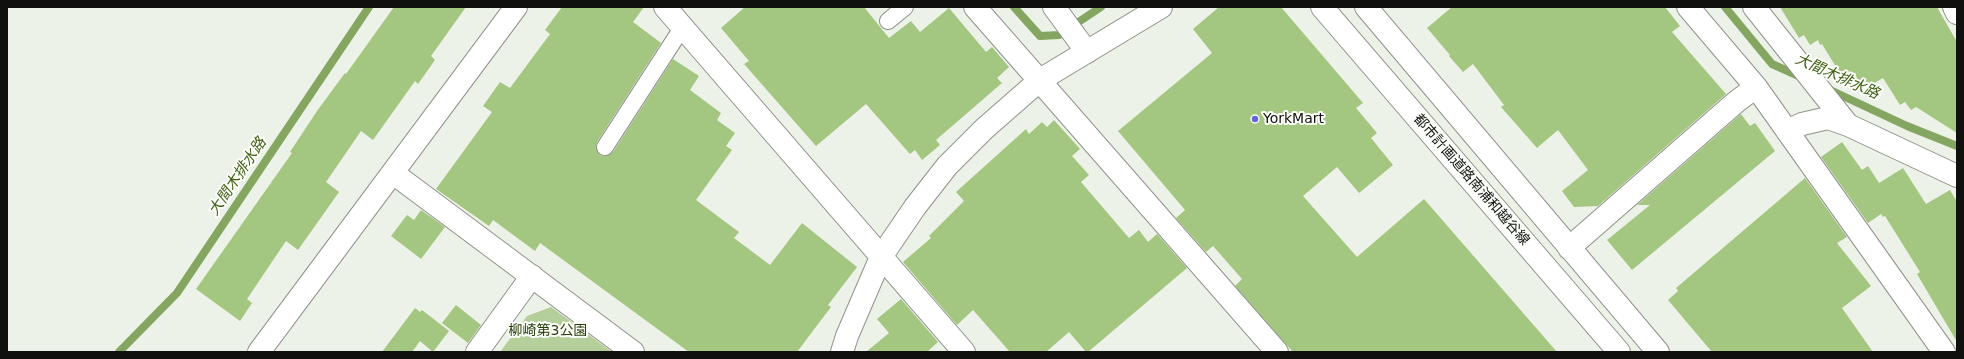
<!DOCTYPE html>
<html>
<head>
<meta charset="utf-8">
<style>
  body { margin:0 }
  #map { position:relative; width:1964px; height:359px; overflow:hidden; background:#edf2e8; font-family:"DejaVu Sans",sans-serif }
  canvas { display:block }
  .frame { position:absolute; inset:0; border:8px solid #10110e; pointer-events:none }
</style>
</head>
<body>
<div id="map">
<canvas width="1964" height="359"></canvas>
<div class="frame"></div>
</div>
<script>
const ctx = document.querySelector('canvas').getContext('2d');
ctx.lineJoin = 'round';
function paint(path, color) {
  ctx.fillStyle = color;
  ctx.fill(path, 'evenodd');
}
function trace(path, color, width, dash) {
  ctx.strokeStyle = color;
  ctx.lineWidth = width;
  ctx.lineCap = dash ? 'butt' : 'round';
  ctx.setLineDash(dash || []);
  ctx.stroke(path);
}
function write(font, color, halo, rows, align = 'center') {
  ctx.font = font + ' "DejaVu Sans","Noto Sans JP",sans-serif';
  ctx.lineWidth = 4;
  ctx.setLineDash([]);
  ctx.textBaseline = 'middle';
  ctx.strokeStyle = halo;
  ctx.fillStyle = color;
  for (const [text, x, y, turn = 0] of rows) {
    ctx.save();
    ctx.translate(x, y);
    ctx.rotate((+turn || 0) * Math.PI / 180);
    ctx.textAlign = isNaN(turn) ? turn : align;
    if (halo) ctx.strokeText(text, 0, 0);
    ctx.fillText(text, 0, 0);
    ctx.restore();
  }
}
paint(new Path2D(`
  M551,307l61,45h-112l27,-36z`), '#b4cf9a');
trace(new Path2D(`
  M1014,7l26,29 19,-1 42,-28
  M1725,7l47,57 29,13
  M1828,89l79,37 50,20
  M119,352l58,-59 192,-286`), '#85a661', 8);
paint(new Path2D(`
  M394,7h72l-35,49 4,4 -17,24 -3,-3 -42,59 -12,-9 -35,51 13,10 -41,58 -12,-9 -39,58 5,4 -12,18 -44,-32 96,-136 -2,-1 27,-41 28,-38 1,1z
  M562,7h82l-11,15 28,21 -64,99 -1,5 4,8 5,1 8,-4 60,-93 26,17 -9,14 31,23 -4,7 18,13 -9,13 6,4 -36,50 43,32 -5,6 36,27 32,-42 55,44 -29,38 3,2 -34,45h-108l-149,-109 -5,8 -42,-31 -4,6 -53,-37 56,-77 -9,-6 17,-24 10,6 40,-54 -5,-4z
  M745,7h119l25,31 22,-17 9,11 29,-24 37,44 6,-5 17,20 -12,11 5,5 -66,57 4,5 -18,15 -7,-10 -5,4 -44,-50 -50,42 -72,-82 5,-3 -28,-33z
  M1219,7h62l82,96 -7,5 21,25 -6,5 22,27 -34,28 -22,-26 -34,29 54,61 67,-58 133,153h-264l-58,-66 7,-7 -29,-33 -7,6 -30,-34 9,-8 -67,-79 94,-78 -19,-24z
  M1452,7h213l15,19 -8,6 54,62 -128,112 -24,1 -12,-16 26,-21 -30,-40 -21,18 -36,-41 3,-2 -31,-41 -10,8 -14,-16 1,-1 -23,-27z
  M1780,7h157l20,35v91l-41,-26 -5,3 -6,-8 -5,3 -17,-27 -14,8 -25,-6 -22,-36 -2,1 -2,-5 -8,5 -6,-10 -5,3z
  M1741,114l9,12 5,-3 20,28 -143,119 -25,-30 43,-35h-13z
  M1054,120l26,29 -8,7 17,19 -8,7 48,56 10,-8 9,12 9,-8 30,34 -99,84h-2l-17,-20 -23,20h-36l-37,-42 -16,15 -54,-63 28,-24 -2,-2 35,-35 -8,-9 70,-63 3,5 13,-12 5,5z
  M1842,142l20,28 6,-4 11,17 24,-15 23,36 24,-14 7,12v140l-40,-68 3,-2 -35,-56 -2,1 -2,-3 -13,9 -47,-66z
  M1805,178l42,59 -10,6 34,43 -29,22 31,44h-161l-44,-52 10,-9 -2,-3z
  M421,210l24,17 -24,32 -30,-23 16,-21 7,5z
  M901,299l37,43 -11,10h-61l23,-19 -12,-14z
  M456,305l25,20 -13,18 -26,-20z
  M415,308l5,4 2,-2 27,21 -16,21 -13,-11 -8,11h-30z`), '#a3c680');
const lane = new Path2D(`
  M888,21l17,-14
  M605,147l77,-119`);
const street = new Path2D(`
  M665,7l299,345
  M975,7l302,345
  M1054,7l33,45
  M1688,7l68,80 188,265
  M1754,7l94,118
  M1954,7l3,6
  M1787,131l15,-7 26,-6 20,7 109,51
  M393,173l240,179
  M1569,248l167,-146 20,-15
  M477,352l55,-76`);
const secondary = new Path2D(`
  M1322,7l297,345
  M1366,7l292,345
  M259,352l257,-345
  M842,352l5,-16 34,-79 34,-50 32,-41 37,-37 56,-49 121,-73`);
trace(lane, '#8e9389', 18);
trace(street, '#8e9389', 24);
trace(secondary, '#8e9389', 24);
trace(lane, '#fff', 16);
trace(street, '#fff', 22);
trace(secondary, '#fff', 22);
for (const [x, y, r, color] of [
  [1255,119,4,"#6563dc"]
]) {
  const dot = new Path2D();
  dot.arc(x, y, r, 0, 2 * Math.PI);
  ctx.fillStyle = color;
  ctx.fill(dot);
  trace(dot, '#fcfff9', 1.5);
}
write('14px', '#10110e', '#fcfff9', [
  ["YorkMart",1263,119]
], 'left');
write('14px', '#10110e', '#fcfff9', [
  ["都市計画道路南浦和越谷線",1471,180,49]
]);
write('14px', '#273d09', '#fcfff9', [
  ["柳崎第3公園",548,331]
]);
write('italic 15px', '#415f17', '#fcfff9', [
  ["大間木排水路",1837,77,24],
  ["大間木排水路",238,177,-56]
]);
</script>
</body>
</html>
